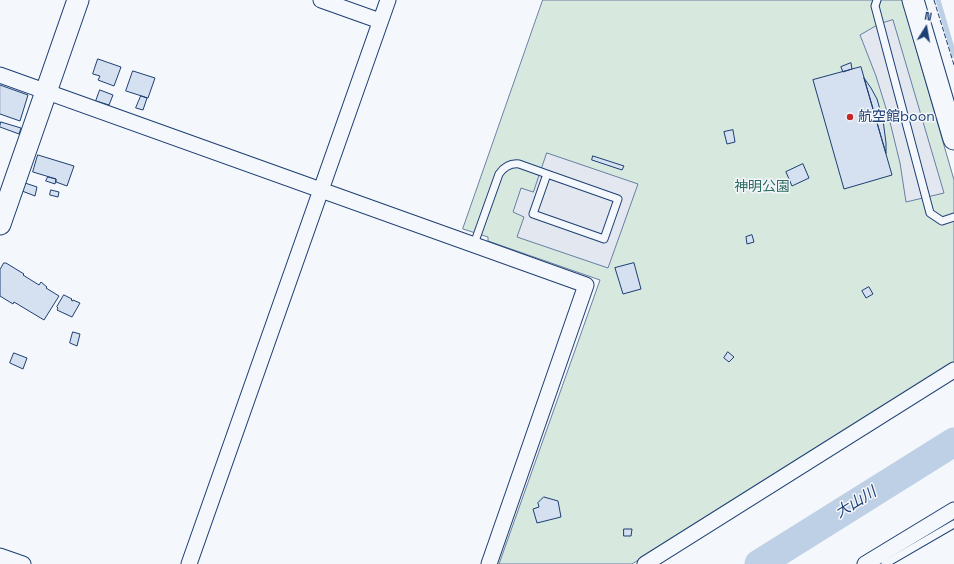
<!DOCTYPE html>
<html>
<head>
<meta charset="utf-8">
<style>
  body { margin:0 }
  #map { position:relative; width:954px; height:564px; overflow:hidden; background:#f4f7fb; font-family:"Space Grotesk",sans-serif }
  canvas { display:block }
  .north { position:absolute; left:906px; top:8px; width:40px; height:40px; -webkit-text-stroke:3px #f4f7fb; paint-order:stroke; rotate:11deg; font-size:11px; font-weight:700; line-height:16px; text-align:center; color:#1d3f73 }
  .north::after { content:''; display:block; margin:auto; width:14px; height:18px; background:#1d3f73; clip-path:polygon(50% 0,100% 100%,50% 72%,0 100%) }
</style>
</head>
<body>
<div id="map">
<canvas width="954" height="564"></canvas>
<div class="north">N</div>
</div>
<script>
const ctx = document.querySelector('canvas').getContext('2d');
ctx.lineJoin = 'round';
function paint(path, color) {
  ctx.fillStyle = color;
  ctx.fill(path, 'evenodd');
}
function trace(path, color, width, dash) {
  ctx.strokeStyle = color;
  ctx.lineWidth = width;
  ctx.lineCap = dash ? 'butt' : 'round';
  ctx.setLineDash(dash || []);
  ctx.stroke(path);
}
function write(font, color, halo, rows, align = 'center') {
  ctx.font = font + ' "Space Grotesk","Noto Sans JP",sans-serif';
  ctx.lineWidth = 3;
  ctx.setLineDash([]);
  ctx.textBaseline = 'middle';
  ctx.strokeStyle = halo;
  ctx.fillStyle = color;
  for (const [text, x, y, turn = 0] of rows) {
    ctx.save();
    ctx.translate(x, y);
    ctx.rotate((+turn || 0) * Math.PI / 180);
    ctx.textAlign = isNaN(turn) ? turn : align;
    if (halo) ctx.strokeText(text, 0, 0);
    ctx.fillText(text, 0, 0);
    ctx.restore();
  }
}
const green = new Path2D(`
  M543,0h359l52,180v184l-322,200h-133l101,-284 -112,-39v-4l-25,-8z`);
paint(green, '#d7e8df');
trace(green, '#687fa3', 1);
const parking = new Path2D(`
  M893,20l51,173 -38,9 -6,-39 -11,-45 -13,-42 -16,-41 19,-11z
  M547,153l91,31 -30,84 -91,-31 7,-20 -11,-5 8,-24 12,4z`);
paint(parking, '#e3e8f0');
trace(parking, '#687fa3', 1);
trace(new Path2D(`
  M938,0l16,55`), '#bed0e5', 5);
trace(new Path2D(`
  M759,564l195,-122`), '#bed0e5', 29);
const building = new Path2D(`
  M98,59l23,8 -7,19 -16,-6 2,-4 -7,-2z
  M851,63l1,6 -9,3 -2,-5z
  M861,67l31,108 -48,14 -31,-109z
  M133,71l22,7 -7,20 -22,-7z
  M864,78l7,10 6,11 6,21 3,23v10z
  M0,85l28,10 -8,26 -20,-7z
  M100,90l13,5 -4,10 -13,-4z
  M141,96l6,2 -4,12 -7,-2z
  M1,122l20,6 -2,6 -19,-7z
  M733,130l2,12 -8,2 -3,-12z
  M38,155l36,11 -7,20 -11,-4v-3l-23,-7z
  M593,156l31,10 -2,4 -30,-10z
  M803,164l6,14 -17,8 -6,-14z
  M48,177l8,2 -1,5 -9,-3z
  M25,183l12,4 -2,9 -13,-5z
  M51,190l8,2 -1,5 -8,-2z
  M752,235l2,7 -7,2 -1,-7z
  M4,263h2l18,11 -1,1 16,10 2,-3 6,5 -1,1 13,8 -15,24 -30,-18 -1,2 -13,-8v-26z
  M634,263l7,26 -18,5 -8,-26z
  M869,287l4,7 -7,4 -4,-7z
  M64,295l8,4 -1,1 2,1v-1l7,3 -8,14 -15,-7 1,-2 -1,-1z
  M73,332l7,2 -3,12 -7,-3z
  M728,352l6,5 -5,5 -5,-4z
  M14,353l13,5 -4,11 -13,-6z
  M544,497l14,4 3,16 -24,6 -4,-14 6,-2 -1,-4z
  M624,529h8l-1,7h-7z`);
paint(building, '#d5e0f0');
trace(building, '#1d3f73', 1);
const lane = new Path2D(`
  M877,0l-2,6 55,207 12,8 12,-4
  M474,244l25,-70c5,-7 11,-11 20,-10l28,10 71,25 -14,40 -71,-25 14,-40
  M885,564l69,-40`);
const street = new Path2D(`
  M321,0l59,21
  M0,75l586,210 -97,279
  M0,556l23,8
  M189,564l199,-564
  M645,564l309,-194
  M865,564l89,-54`);
const secondary = new Path2D(`
  M913,0l41,139
  M0,224l78,-224`);
trace(lane, '#1d3f73', 9);
trace(street, '#1d3f73', 17);
trace(secondary, '#1d3f73', 23);
trace(lane, '#f4f7fb', 7);
trace(street, '#f4f7fb', 15);
trace(secondary, '#f4f7fb', 21);
trace(new Path2D(`
  M934,0l20,65`), '#1d3f73', 1, [5, 2]);
for (const [x, y, r, color] of [
  [850,117,4,"#c62828"]
]) {
  const dot = new Path2D();
  dot.arc(x, y, r, 0, 2 * Math.PI);
  ctx.fillStyle = color;
  ctx.fill(dot);
  trace(dot, '#f4f7fb', 1.5);
}
write('14px', '#1d3f73', '#f4f7fb', [
  ["航空館boon",858,117]
], 'left');
write('14px', '#2c6c60', '#f4f7fb', [
  ["神明公園",762,187]
]);
write('italic 15px', '#1d3f73', '#f4f7fb', [
  ["大山川",856,503,-32]
]);
</script>
</body>
</html>
